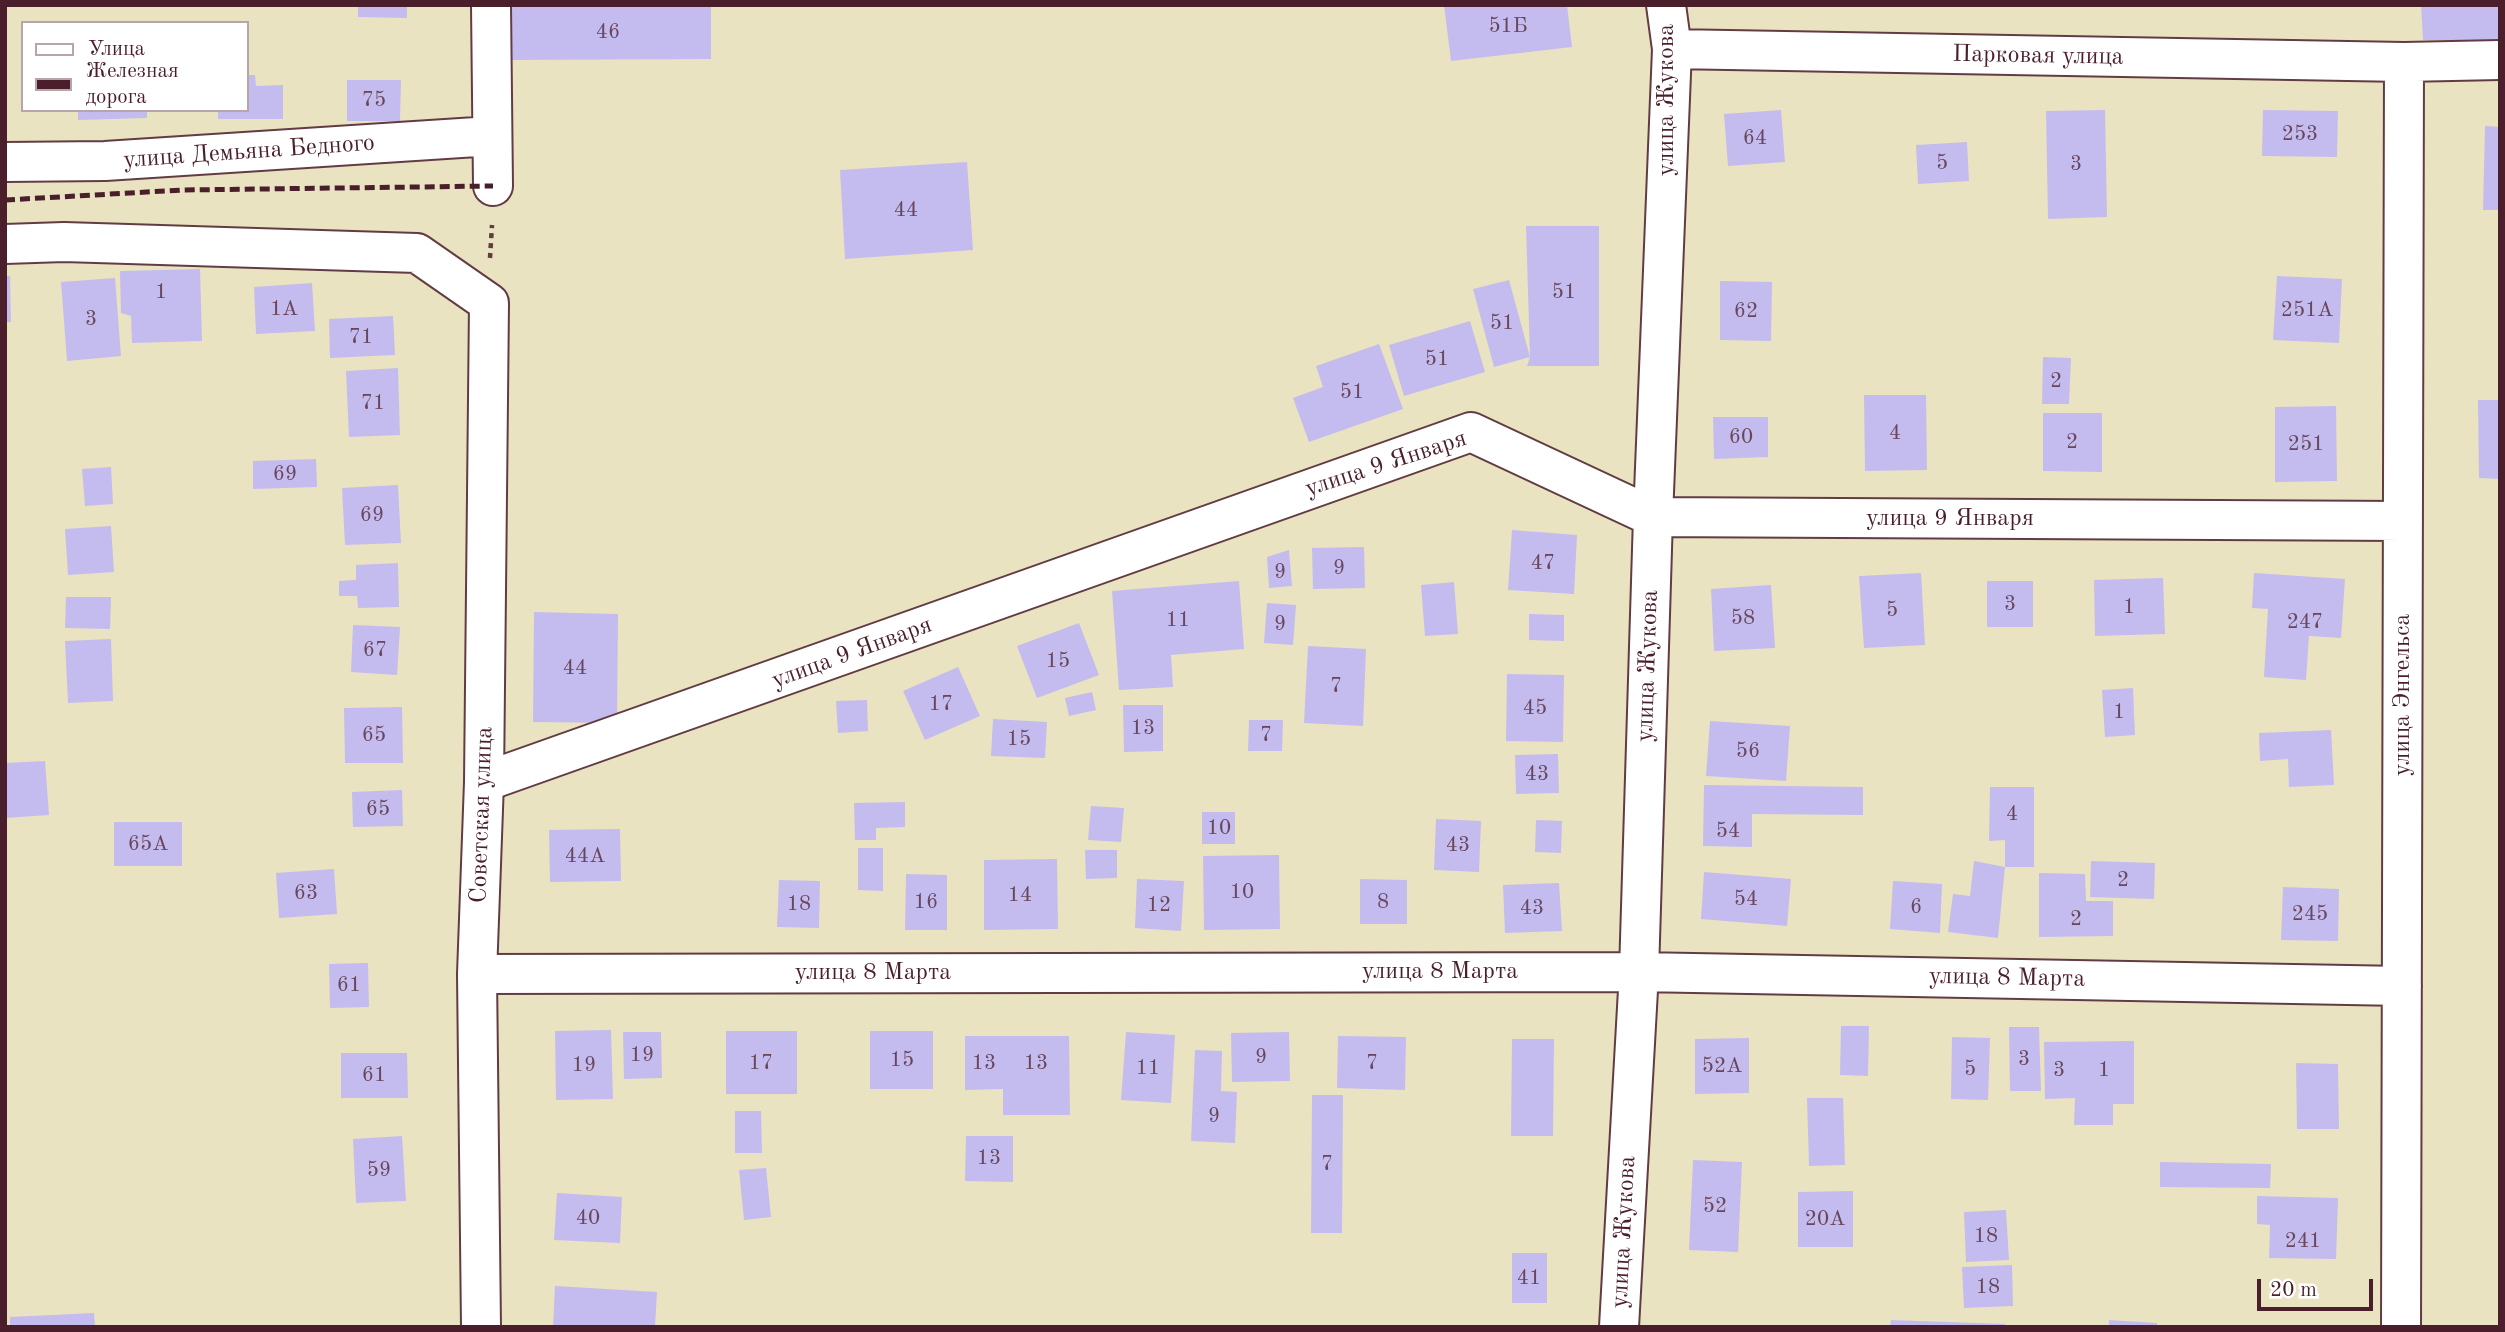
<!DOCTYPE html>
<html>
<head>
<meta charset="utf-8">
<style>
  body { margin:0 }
  #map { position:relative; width:2505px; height:1332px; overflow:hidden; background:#e9e3c2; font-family:"Old Standard TT",serif }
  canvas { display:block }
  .frame { position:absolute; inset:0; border:7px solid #4a1f2b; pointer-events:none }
  .legend { position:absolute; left:21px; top:21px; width:228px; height:91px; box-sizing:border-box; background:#fff; border:2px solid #b7a5aa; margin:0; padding:9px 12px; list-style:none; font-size:21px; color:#4a1f2b }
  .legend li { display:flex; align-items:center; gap:14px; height:35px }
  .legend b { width:35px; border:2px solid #b7a5aa }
  .scale { position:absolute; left:2257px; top:1279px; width:116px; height:32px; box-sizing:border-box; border:4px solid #4a1f2b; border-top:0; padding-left:9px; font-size:21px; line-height:24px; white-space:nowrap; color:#4a1f2b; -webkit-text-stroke:5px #fff; paint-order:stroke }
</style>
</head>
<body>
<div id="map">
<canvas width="2505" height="1332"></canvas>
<div class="frame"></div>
<ul class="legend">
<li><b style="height:9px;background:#fff"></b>Улица</li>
<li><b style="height:9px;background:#4a1f2b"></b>Железная дорога</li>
</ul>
<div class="scale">20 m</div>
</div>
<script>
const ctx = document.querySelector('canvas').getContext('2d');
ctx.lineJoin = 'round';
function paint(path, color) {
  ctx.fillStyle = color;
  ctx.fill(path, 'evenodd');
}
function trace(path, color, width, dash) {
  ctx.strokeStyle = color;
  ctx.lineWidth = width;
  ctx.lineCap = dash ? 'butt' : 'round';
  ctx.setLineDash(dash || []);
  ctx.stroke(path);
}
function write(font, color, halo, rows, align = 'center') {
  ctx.font = font + ' "Old Standard TT",serif';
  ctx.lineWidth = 5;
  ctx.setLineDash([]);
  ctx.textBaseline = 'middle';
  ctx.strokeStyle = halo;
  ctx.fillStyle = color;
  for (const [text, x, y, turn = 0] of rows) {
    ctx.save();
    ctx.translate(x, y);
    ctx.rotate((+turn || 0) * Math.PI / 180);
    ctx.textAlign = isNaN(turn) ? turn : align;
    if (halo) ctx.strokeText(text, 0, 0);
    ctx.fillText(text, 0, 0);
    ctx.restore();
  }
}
paint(new Path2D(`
  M358,5h49v13l-49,-1z
  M506,5h205v54l-205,1z
  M1444,5h123l5,42 -121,14z
  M2421,5h79v35h-77z
  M247,75h8l1,11 27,-1v34h-65v-9h29z
  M347,80h54l-1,41h-53z
  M78,110h69v8l-69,2z
  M1781,110l4,52 -57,4 -4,-52z
  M2105,110l2,107 -59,2 -2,-108z
  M2263,110l75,1 -1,46 -75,-1z
  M2485,126l15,1v83h-17z
  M1967,142l2,39 -51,3 -2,-39z
  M967,162l6,88 -128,9 -5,-89z
  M1526,226h73v140h-72l3,-9z
  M200,269l2,72 -70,2 -1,-27 -10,-3 -1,-42z
  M5,276h5l1,46h-6z
  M2277,276l65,3 -3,64 -66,-3z
  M115,278l6,78 -54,5 -6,-79z
  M1509,280l21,77 -36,10 -21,-78z
  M1720,281l52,1 -1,59 -51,-1z
  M312,283l3,48 -59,3 -2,-47z
  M393,316l2,39 -65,3 -1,-39z
  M1470,321l15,51 -81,24 -15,-51z
  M1379,344l24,65 -94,33 -16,-44 30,-11 -7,-21z
  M2043,357l28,1 -2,46h-27z
  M398,368l2,67 -51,2 -3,-66z
  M1864,395h62l1,75 -62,1z
  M2478,400h22v79l-21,-1z
  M2336,406l1,75 -62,1v-75z
  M2043,413h59v59l-59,-1z
  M1713,417h55v40l-54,2z
  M316,459l1,28 -64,2v-28z
  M111,467l2,37 -28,2 -3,-37z
  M398,485l3,58 -56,2 -3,-57z
  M111,526l3,46 -46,3 -3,-46z
  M1512,530l65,5 -3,59 -66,-4z
  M1364,547l1,41 -52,1 -1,-41z
  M1289,550l3,36 -23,2 -2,-31z
  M398,563l1,44 -41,1 -1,-12h-18v-15l17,-1v-15z
  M1921,573l4,72 -61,3 -5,-72z
  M2254,573l91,6 -4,59 -32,-2 -3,44 -42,-3 4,-68 -16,-1z
  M2163,578l2,56 -70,2 -1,-56z
  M1239,581l5,68 -73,6 2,32 -54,3 -7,-99z
  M1987,581h46v46h-46z
  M1454,582l4,52 -33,2 -4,-51z
  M1771,585l4,63 -61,3 -3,-62z
  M66,597h45l-1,32 -45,-1z
  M1267,603l29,2 -3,40 -29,-2z
  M534,612l84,2 -1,109 -84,-1z
  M1529,614l35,1v26l-35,-1z
  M1079,623l20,52 -62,23 -20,-52z
  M353,625l47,2 -3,48 -46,-3z
  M111,639l2,62 -45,2 -3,-62z
  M1308,646l58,3 -3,77 -59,-3z
  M958,667l22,49 -55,24 -22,-49z
  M1507,674l57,1 -1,67 -57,-1z
  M2133,688l2,47 -30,2 -3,-47z
  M1092,692l4,18 -27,6 -4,-18z
  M867,700l1,31 -30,2 -2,-32z
  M1123,705h40v46l-39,1z
  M402,707l1,56h-58l-1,-55z
  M993,719l54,3 -2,36 -54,-2z
  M1249,720h34l-1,31h-34z
  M1710,721l80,5 -4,55 -80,-5z
  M2331,730l3,55 -45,2 -1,-28 -28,2 -1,-28z
  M1558,754l1,39 -43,1 -1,-39z
  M45,761l4,54 -44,3v-55z
  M1704,785l159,2v28l-111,-1v33l-49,-1z
  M1990,787h44v80h-29v-27l-16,1z
  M402,790l1,36 -50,1 -1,-35z
  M905,802v25l-29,1v12h-21l-1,-37z
  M1091,806l33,2 -3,34 -33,-2z
  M1202,812h33v32h-33z
  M1436,819l45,2 -2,51 -45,-2z
  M1536,820l26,1 -1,32 -26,-1z
  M114,822h68v44h-68z
  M620,829l1,52 -71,1 -1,-52z
  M858,848h25v43l-25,-1z
  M1085,850h32v28l-31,1z
  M1279,855l1,74 -76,1 -1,-74z
  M1057,859l1,70 -74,1v-70z
  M1974,861l31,6 -7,71 -50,-6 5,-38 17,2z
  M2091,861l64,2 -1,36 -64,-2z
  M334,869l3,45 -58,4 -3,-45z
  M1704,872l87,7 -4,47 -86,-7z
  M2039,873l46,1 1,27h27v35l-74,1z
  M906,874l41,1v55h-42z
  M1137,879l47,2 -3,50 -46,-3z
  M1360,879l47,1v44h-47z
  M779,880l41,1 -1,47 -42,-1z
  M1893,881l49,3 -2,49 -50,-4z
  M1559,883l3,48 -57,2 -2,-48z
  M2283,887l56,2 -1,52 -57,-1z
  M368,963l1,44 -39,1 -1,-44z
  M1841,1026h28l-1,50 -28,-1z
  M2009,1027h30l2,64h-31z
  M611,1030l2,69 -57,1 -1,-69z
  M726,1031h71v63h-71z
  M870,1031h63v58h-63z
  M623,1032h38l1,46 -38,1z
  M1126,1032l49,3 -4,68 -50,-3z
  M1289,1032l1,49 -58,1 -1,-49z
  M965,1036h104l1,79h-67v-26l-38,1z
  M1338,1036l68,1 -1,53 -68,-2z
  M1952,1037l38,1 -2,62 -37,-1z
  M1749,1038v55l-54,1v-55z
  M1512,1039h42l-1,97h-42z
  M2134,1041v63h-21v21h-39l1,-27 -30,1 -1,-57z
  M1195,1050l27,1 -1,40 16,1 -2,51 -44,-2z
  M341,1053h66l1,45h-67z
  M2296,1063l42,1 1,65h-42z
  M1312,1095h31l-1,138h-31z
  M1807,1098h36l2,67 -36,1z
  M735,1111h26l1,42h-27z
  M402,1136l4,65 -50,2 -3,-64z
  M966,1136h47v46l-48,-1z
  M1693,1160l49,2 -4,90 -49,-2z
  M2160,1162l111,2 -1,24 -110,-1z
  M766,1168l5,49 -27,3 -5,-50z
  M1853,1191v56h-55v-55z
  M557,1193l65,4 -2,46 -66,-3z
  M2257,1196l81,2 -2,61 -67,-1 1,-33 -13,-1z
  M2006,1210l3,50 -43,2 -2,-50z
  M1512,1253h35v50h-35z
  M2012,1265l1,41 -49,2 -2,-41z
  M555,1286l102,6 -2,35h-102z
  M94,1313l1,14h-85v-10z
  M1891,1320l114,4v3h-115z
  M2109,1320l48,3v4h-48z`), '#c4bcee');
const minor = new Path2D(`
  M491,5l2,181
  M1672,49l732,13 96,-2
  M5,162l100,-1 387,-25
  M5,244l59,-2 353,11 72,50 -5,479 -7,192 4,353
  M484,782l987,-350 182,85 750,4
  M477,974l1162,-2 763,14
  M1619,1327l20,-355 14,-455 19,-468 -6,-44
  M2401,1327l3,-1265`);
trace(minor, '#623c42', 42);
trace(new Path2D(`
  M490,258l2,-33`), '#623c42', 4.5, [5, 5]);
trace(minor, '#fff', 38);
trace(new Path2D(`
  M5,200l178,-10 310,-4`), '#4a1f2b', 5, [10, 5]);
write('21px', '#68465c', null, [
  ["51Б",1508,26],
  ["46",608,32],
  ["75",374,100],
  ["253",2300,134],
  ["64",1755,138],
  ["5",1942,163],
  ["3",2076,164],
  ["44",906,210],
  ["1",161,292],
  ["51",1564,292],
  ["1А",284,309],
  ["251А",2307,310],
  ["62",1746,311],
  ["3",91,319],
  ["51",1502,323],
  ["71",361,337],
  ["51",1437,359],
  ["2",2056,381],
  ["51",1352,392],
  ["71",373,403],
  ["4",1895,433],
  ["60",1741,437],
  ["2",2072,442],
  ["251",2306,444],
  ["69",285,474],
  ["69",372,515],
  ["47",1543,563],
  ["9",1339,568],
  ["9",1280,572],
  ["3",2010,604],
  ["1",2129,607],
  ["5",1892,610],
  ["58",1743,618],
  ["11",1178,620],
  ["247",2305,622],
  ["9",1280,624],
  ["67",375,650],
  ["15",1058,661],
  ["44",575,668],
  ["7",1336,686],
  ["17",941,704],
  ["45",1535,708],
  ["1",2119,712],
  ["13",1143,728],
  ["65",374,735],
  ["7",1266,735],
  ["15",1019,739],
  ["56",1748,751],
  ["43",1537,774],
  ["65",378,809],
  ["4",2012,814],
  ["10",1219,828],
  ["54",1728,831],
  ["65А",148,844],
  ["43",1458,845],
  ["44А",585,856],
  ["2",2123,880],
  ["10",1242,892],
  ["63",306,893],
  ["14",1020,895],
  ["54",1746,899],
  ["16",926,902],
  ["8",1383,902],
  ["18",799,904],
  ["12",1159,905],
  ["6",1916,907],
  ["43",1532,908],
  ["245",2310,914],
  ["2",2076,919],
  ["61",349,985],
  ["19",642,1055],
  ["9",1261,1057],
  ["3",2024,1059],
  ["15",902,1060],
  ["17",761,1063],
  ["13",984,1063],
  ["13",1036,1063],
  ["7",1372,1063],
  ["19",584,1065],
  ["52А",1722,1066],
  ["11",1148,1068],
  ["5",1970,1069],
  ["3",2059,1070],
  ["1",2104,1070],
  ["61",374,1075],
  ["9",1214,1116],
  ["13",989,1158],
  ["7",1327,1164],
  ["59",379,1170],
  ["52",1715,1206],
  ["40",588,1218],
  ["20А",1825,1219],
  ["18",1986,1236],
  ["241",2303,1241],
  ["41",1529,1278],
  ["18",1988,1287]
]);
write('24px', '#4a1f2b', '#fff', [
  ["Парковая улица",2038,56,1],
  ["улица Жукова",1667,100,-90],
  ["улица Демьяна Бедного",249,152,-4],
  ["улица 9 Января",1386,464,-18],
  ["улица 9 Января",1950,519],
  ["улица 9 Января",852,653,-20],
  ["улица Жукова",1648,666,-88],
  ["улица Энгельса",2403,695,-90],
  ["Советская улица",482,815,-88],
  ["улица 8 Марта",1440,972],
  ["улица 8 Марта",873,973],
  ["улица 8 Марта",2007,978,1],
  ["улица Жукова",1624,1232,-87]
]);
</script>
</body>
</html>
